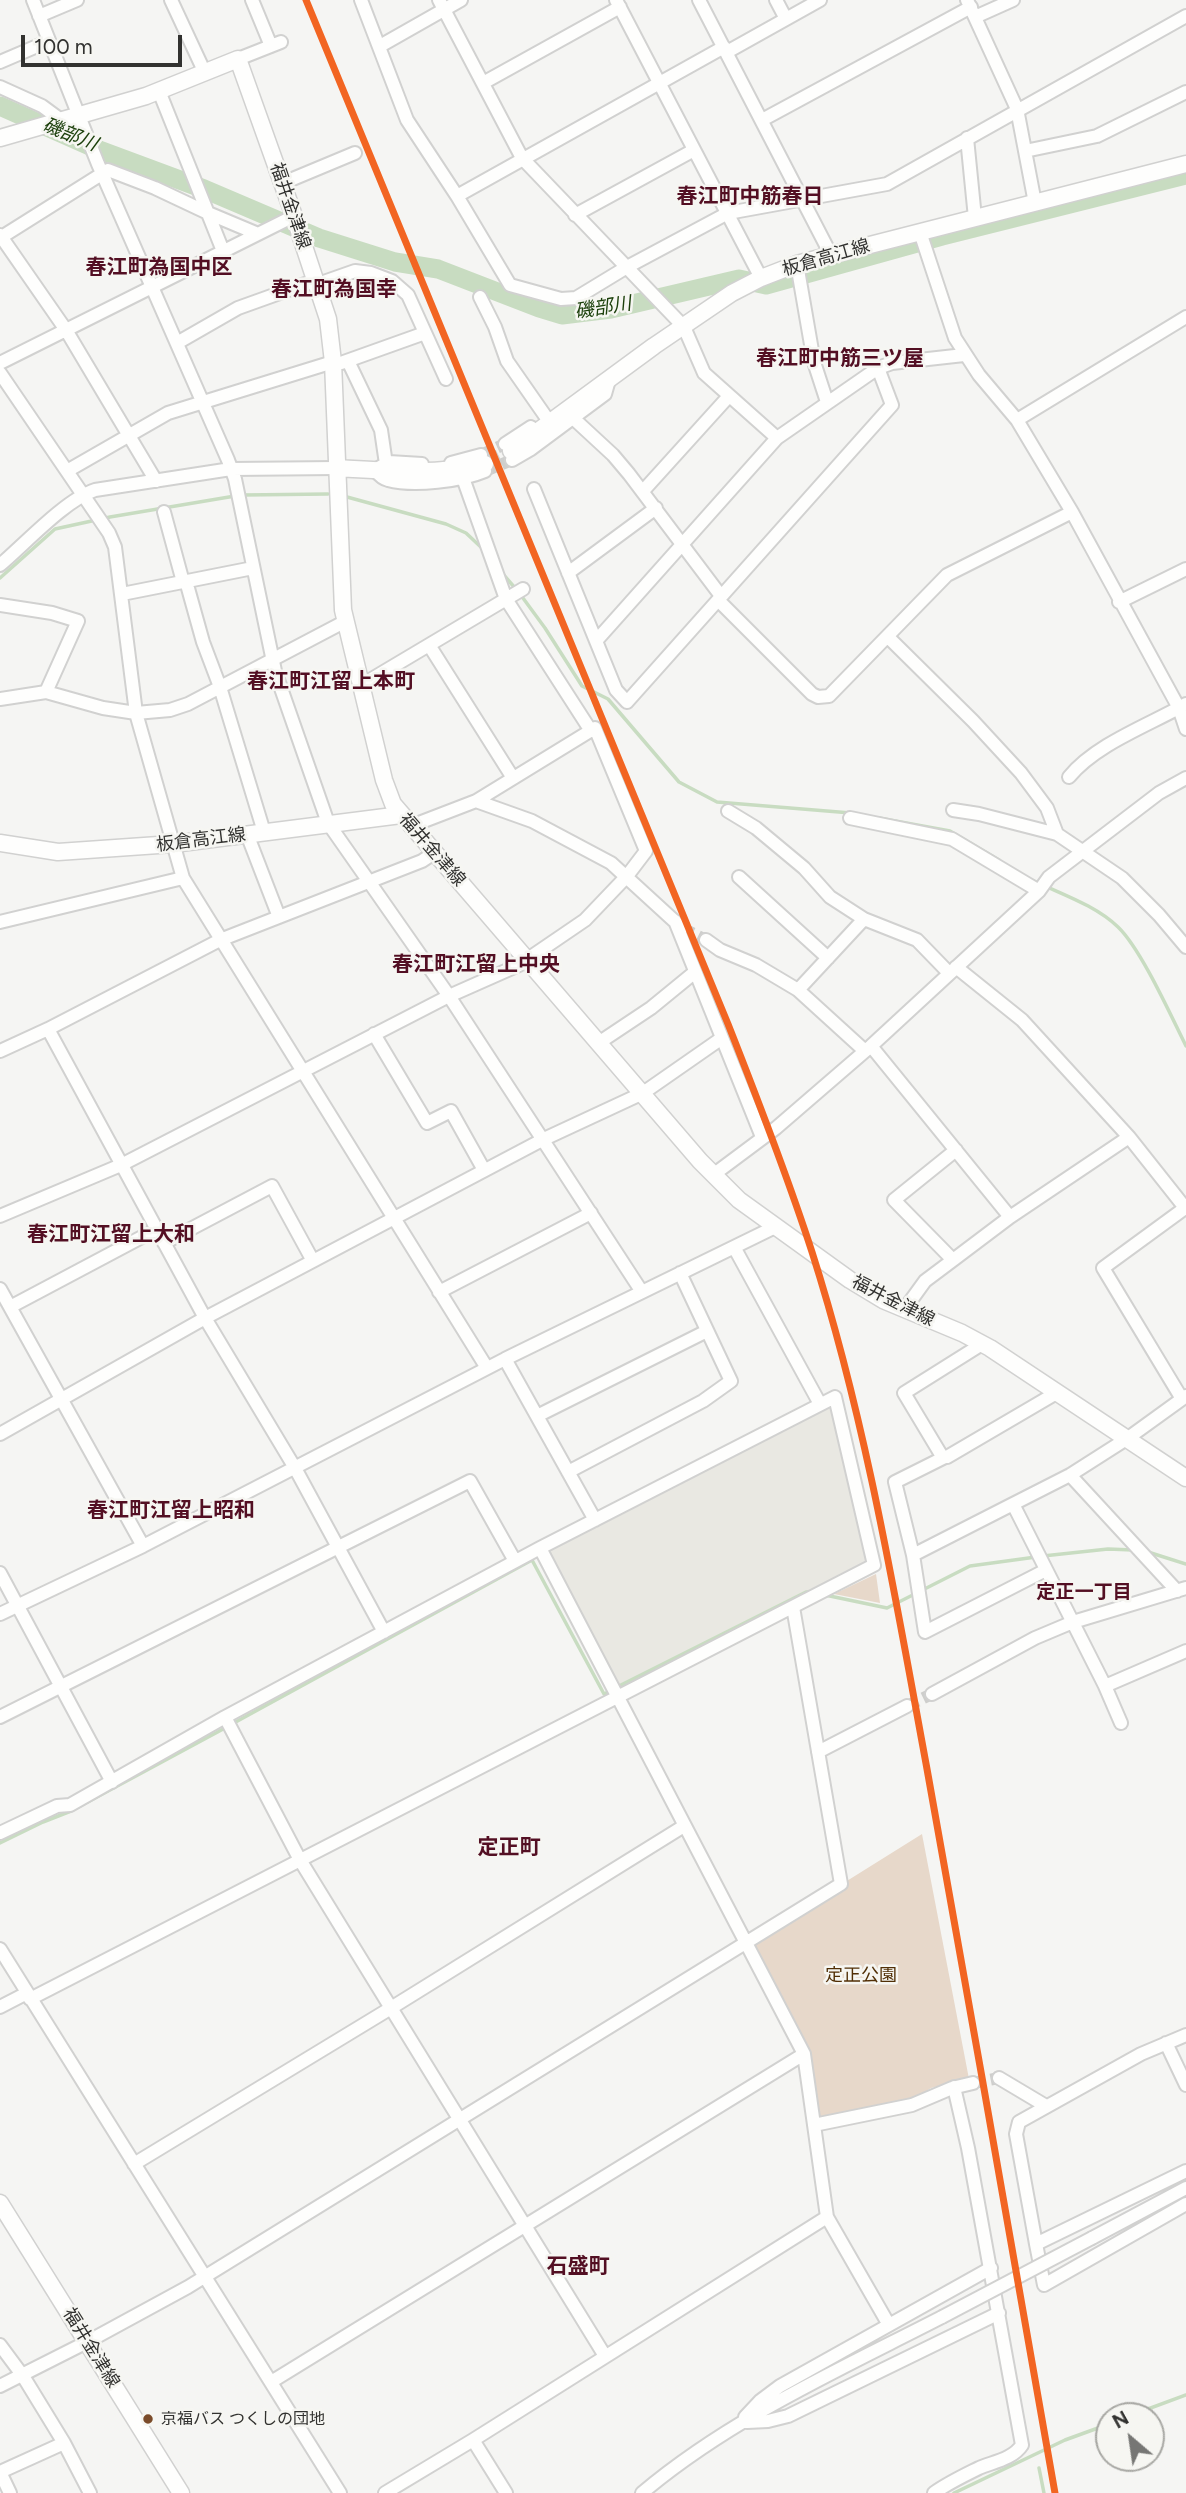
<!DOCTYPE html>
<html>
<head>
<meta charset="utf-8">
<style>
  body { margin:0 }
  #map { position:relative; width:1186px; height:2493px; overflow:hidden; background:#f5f5f3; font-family:Figtree,sans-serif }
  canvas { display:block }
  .north { position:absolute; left:1095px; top:2402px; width:70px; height:70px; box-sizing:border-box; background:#f6f6f2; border:2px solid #a8a8a4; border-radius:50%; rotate:331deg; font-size:19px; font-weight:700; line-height:28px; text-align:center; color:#323230 }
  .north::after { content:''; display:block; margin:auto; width:24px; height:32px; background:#767674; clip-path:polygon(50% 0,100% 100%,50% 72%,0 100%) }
  .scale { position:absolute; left:21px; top:35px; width:161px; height:32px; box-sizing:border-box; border:4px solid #323230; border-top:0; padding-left:9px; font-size:21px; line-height:24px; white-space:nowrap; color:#323230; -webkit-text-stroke:5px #f6f6f2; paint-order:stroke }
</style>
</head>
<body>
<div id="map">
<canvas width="1186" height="2493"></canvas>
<div class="north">N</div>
<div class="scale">100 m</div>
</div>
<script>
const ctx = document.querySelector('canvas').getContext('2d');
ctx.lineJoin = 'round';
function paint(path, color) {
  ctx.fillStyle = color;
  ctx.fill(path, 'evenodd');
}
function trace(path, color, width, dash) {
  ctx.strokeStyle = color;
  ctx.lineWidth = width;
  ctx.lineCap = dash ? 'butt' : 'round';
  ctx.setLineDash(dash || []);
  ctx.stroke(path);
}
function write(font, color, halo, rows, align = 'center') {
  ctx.font = font + ' Figtree,"Noto Sans JP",sans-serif';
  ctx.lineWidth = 5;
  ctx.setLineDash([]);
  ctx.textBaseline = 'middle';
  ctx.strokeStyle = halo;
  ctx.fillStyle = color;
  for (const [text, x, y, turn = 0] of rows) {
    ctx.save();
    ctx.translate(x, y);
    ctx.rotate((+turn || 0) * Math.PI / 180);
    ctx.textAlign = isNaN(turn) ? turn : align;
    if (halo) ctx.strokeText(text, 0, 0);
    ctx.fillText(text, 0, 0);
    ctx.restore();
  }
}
paint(new Path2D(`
  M829,1408l7,2 31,150 -3,4 -241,124 -5,-2 -68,-132 2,-5 116,-61z`), '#e9e8e2');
paint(new Path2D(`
  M876,1574l4,29 -46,-9z
  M922,1834l47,245 -38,9 -19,12 -98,20 -10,-66 -58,-110z`), '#e7d8ca');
trace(new Path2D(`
  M243,495l85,-1
  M347,497l99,27 20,9 18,17
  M502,573l13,15
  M0,578l55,-49 55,-12 125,-21
  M520,594l25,34 37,58 26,13 71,83 38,20 134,11
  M879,818l71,13 49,29
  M1032,880c29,14 63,25 86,47 23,22 53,89 68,119
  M1148,1552l38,12
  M1043,1556l65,-7 25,1
  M825,1595l62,13 83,-42 66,-9
  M617,1687l189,-95h4
  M232,1724l300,-164 72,134 6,-3
  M0,1843l43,-21 28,-11 154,-83
  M1129,2416l57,-21
  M1039,2468l5,25
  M954,2493l111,-53 44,-16`), '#c8dcc1', 3.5);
trace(new Path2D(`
  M0,106l99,44 105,39 115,49 76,24 43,7 101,39 23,7 49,-6 128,-30 27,6 176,-49 244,-61`), '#c8dcc1', 19);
trace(new Path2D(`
  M481,455l24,-11
  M485,471l27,-11
  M682,928l24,12
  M907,1706l25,-12
  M973,2083l26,-5`), '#cececc', 12, [12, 6]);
trace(new Path2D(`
  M485,464l26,-13`), '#cececc', 16, [16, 8]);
const minor = new Path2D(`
  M33,0l65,164 130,296 7,19 40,192 53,152 121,173 193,296
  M171,0l34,73
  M252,0l19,46
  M361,0l46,120 50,76 53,89 51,14 15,-1 51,-31 101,-54 159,-29 299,-168
  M439,0l83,158 162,169 20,46 73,65
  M616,0l145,278
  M699,0l132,255
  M776,0l10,19
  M967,0l50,109 18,94
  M39,16l38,-16
  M975,17l38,-17
  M380,46l81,-46
  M727,52l93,-52
  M238,59l43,-17
  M0,62l49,-21
  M483,83l137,-76
  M0,87l42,19 19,14
  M159,91l64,160
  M762,120l209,-113
  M967,138l8,80
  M1025,151l72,-15 89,-44
  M283,183l72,-30
  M457,196l267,-149
  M575,215l119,-65
  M920,232l35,106 24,37 38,45 55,92 107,196 7,21
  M0,235l66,95 90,151
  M0,238l108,-68 47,18 53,25 50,21
  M797,264l17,98 13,40
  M318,284l37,-13 16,2 21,8 16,14 38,84
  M480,297l15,30 12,34 39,56
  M177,343l61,-35 78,-28
  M348,361l33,69 5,34
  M0,363l294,-147
  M341,363l84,-30
  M0,373l109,160 6,14 21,166 47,165 304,490
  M573,418l40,37 16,19 92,122
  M1017,420l169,-103
  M505,444l26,-17
  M512,460l19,-11 74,-55 4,-14 -2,-1
  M451,463l30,-8
  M422,464l-33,-2 -14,8c3,4 8,9 13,10 26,7 73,1 97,-9
  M67,471l101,-58 165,-51
  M463,478l43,121 85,132
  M534,489l82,201 11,12 265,-297 -14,-37
  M643,491l86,-95
  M164,512l19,70
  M0,565c25,-21 65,-65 95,-75l136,-21 106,-1
  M568,573l88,-65
  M186,581l17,61 17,45 44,145
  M122,594l131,-26
  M718,600l94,94 6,3 11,-1 118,-121 125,-63
  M1119,602l67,-33
  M0,605l52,8 26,8 -32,71
  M888,637l85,84 48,52 26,35 10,26 65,44 37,37 27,32
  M596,641l181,-203 101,-70 14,-5 72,-8
  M429,645l84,133
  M360,686l163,-97
  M0,699l46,-7 57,16 33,5 34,-3 18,-6 156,-82
  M1069,777c27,-33 80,-52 117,-73
  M476,801l56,20 79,42 71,65
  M953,810l26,4 78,20
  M728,811l28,17 48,40 26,29 34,22 53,21 32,33
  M850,818l102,21 87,52
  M247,834l32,83
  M739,877l89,81
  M675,921l87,216
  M0,922l183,-44
  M706,940l14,10 36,15 42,25 67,61
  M956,967l66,53 107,117 57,72
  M798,990l66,-71
  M48,1029l157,289 90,150 89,164
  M374,1034l53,89 24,-12 33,59
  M600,1042l51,-34 44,-36
  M871,1046l139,171
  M0,1051l48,-22 172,-89 202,-79 12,-8
  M713,1175l63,-47 95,-82 168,-155 10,-14 110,-84 27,-15
  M0,1216l121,-51 328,-169 70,-31 66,-45 42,-44 19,-25 -51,-123 -119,73 -65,25
  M164,1243l108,-57 41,75
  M734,1247l86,157
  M953,1260l-59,-60 62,-50
  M0,1289l143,257
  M439,1292l152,-79
  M10,1307l147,-78
  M904,1310l21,-29 28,-21 57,-43 119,-80
  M982,1344l-78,49 39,65 -48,24 18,73 12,77 121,-62
  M505,1359l90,161
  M1182,1399l-79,-131 82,-60
  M537,1416l170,-85
  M0,1434l205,-116 339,-179 99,-46 79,-55
  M947,1457l111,-65
  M568,1472l135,-71 28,-20 -51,-108
  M1070,1475l107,116
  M913,1555l100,-51
  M0,1573l112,209
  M0,1614l143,-68 362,-187 270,-132
  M1105,1686l81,-35
  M932,1694l103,-56 38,-16 113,-34
  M0,1717l470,-236 45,80
  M225,1717l75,143 305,496
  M1121,1723l-16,-37 -92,-182 57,-29 58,-37 58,-42
  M818,1752l89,-46
  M0,1833l57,-27 13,-1 155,-88 315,-169 295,-151 39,168 -844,434
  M0,1949l340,544
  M0,2007l27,-14
  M1166,2043l20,42
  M999,2078l47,28
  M814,2125l98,-20 40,-17 21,-5
  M134,2164l257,-156 293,-182
  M1186,2171l-150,73 8,41 142,-81
  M827,2217l62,108
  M1092,2238l94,-50
  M1036,2244l-20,-110 3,-12 122,-68 45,-19
  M0,2345l23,31 41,67
  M271,2382l533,-328
  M0,2386l87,-44 101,-55 653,-403 -48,-277
  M745,2417l15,-16 20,-15 211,-118
  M747,2422l21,-1 20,-5 211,-103
  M473,2440l33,53
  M0,2472l64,-29 26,50
  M0,2472l10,21
  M385,2493l88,-53 354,-223 -23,-163 -264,-506
  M642,2493c89,-75 197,-123 300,-176
  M934,2493c14,-10 29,-17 45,-25 14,-6 34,-9 43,-23l-54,-297 -14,-61`);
const major = new Path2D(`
  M0,138l146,-42 92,-37 56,157 34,103 5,43 10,248 41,170 9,24 307,357 39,39 111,80 33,20 79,33 28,15 196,130
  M511,451l143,-105 78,-53 29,-15 36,-14 34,-9 355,-91
  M337,468c51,3 98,7 148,-4
  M0,843l58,9 115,-8 228,-29
  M0,2203l181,290`);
trace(minor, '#d1d1d0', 16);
trace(major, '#d1d1d0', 19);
trace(minor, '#fefefd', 12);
trace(major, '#fefefd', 16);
const minorBridge = new Path2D(`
  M942,2317l150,-79`);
trace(minorBridge, '#d1d1d0', 16, []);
trace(minorBridge, '#fefefd', 12);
trace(new Path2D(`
  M306,0l422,1024c30,76 59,151 84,228 54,169 83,344 115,517 44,241 85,483 128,724`), '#f26522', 7);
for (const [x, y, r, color] of [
  [148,2419,6,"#7a4b2a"]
]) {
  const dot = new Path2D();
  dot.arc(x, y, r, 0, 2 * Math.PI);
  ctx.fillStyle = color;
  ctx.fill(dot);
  trace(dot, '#f6f6f2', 2.5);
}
write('16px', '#323230', '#f6f6f2', [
  ["京福バス つくしの団地",161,2419]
], 'left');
write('18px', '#323230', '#f6f6f2', [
  ["福井金津線",290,206,71],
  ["板倉高江線",826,258,-16],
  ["板倉高江線",201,840,-7],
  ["福井金津線",432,850,49],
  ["福井金津線",893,1301,27],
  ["福井金津線",91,2348,58]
]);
write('18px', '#512f06', '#f6f6f2', [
  ["定正公園",861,1976]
]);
write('italic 19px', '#1c400c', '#f6f6f2', [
  ["磯部川",70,135,22],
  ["磯部川",603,308,-9]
]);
write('bold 19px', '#530f23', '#f6f6f2', [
  ["定正一丁目",1084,1592]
]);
write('bold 21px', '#530f23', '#f6f6f2', [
  ["春江町中筋春日",750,197],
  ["春江町為国中区",159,268],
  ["春江町為国幸",334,290],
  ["春江町中筋三ツ屋",840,359],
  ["春江町江留上本町",331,682],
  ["春江町江留上中央",476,965],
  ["春江町江留上大和",111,1235],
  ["春江町江留上昭和",171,1511],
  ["定正町",509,1848],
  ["石盛町",578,2267]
]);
</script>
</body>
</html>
